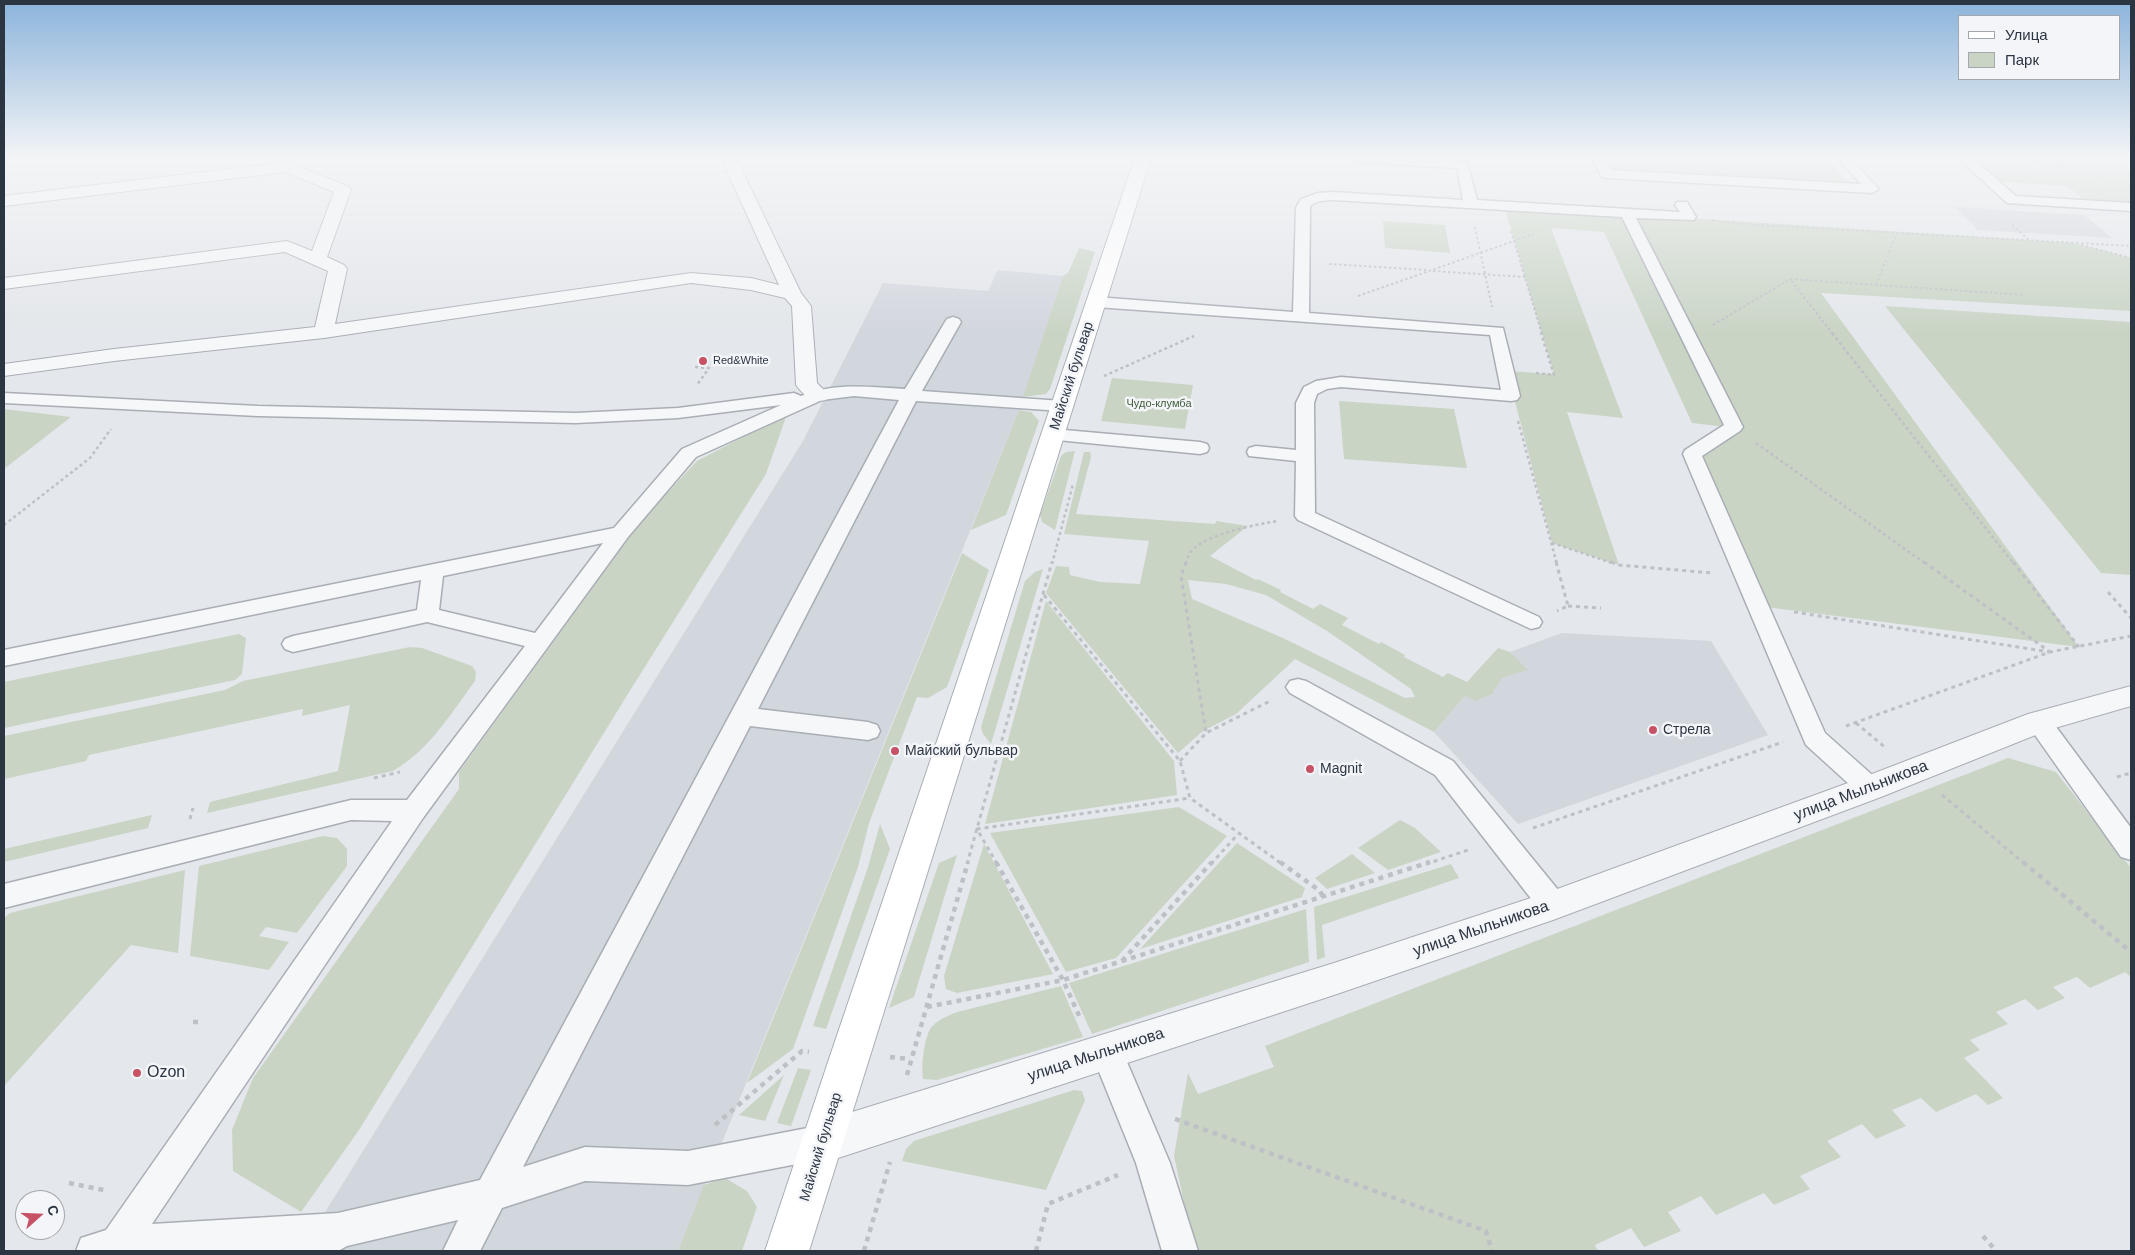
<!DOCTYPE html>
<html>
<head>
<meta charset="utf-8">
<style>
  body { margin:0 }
  #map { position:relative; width:2135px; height:1255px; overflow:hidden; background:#e4e7eb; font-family:Arial,sans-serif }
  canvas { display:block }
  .frame { position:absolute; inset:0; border:5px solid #2c3542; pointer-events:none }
  .legend { position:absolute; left:1958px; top:15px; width:162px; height:65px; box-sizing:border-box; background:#f3f5f8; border:1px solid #a3a8af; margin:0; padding:6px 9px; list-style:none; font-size:15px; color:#2c3542 }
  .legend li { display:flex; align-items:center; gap:10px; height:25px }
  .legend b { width:25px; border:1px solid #a3a8af }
  .north { position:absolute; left:15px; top:1190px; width:50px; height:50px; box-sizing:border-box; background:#f3f5f8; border:1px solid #a3a8af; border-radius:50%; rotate:70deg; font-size:14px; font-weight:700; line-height:20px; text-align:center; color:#2c3542 }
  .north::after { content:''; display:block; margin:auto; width:18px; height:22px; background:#c75266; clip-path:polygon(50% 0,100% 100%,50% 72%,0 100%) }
</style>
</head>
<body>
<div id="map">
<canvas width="2135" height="1255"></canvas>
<div class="frame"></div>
<ul class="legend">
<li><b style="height:6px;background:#fff"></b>Улица</li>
<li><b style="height:14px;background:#c9d4c5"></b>Парк</li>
</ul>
<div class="north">С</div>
</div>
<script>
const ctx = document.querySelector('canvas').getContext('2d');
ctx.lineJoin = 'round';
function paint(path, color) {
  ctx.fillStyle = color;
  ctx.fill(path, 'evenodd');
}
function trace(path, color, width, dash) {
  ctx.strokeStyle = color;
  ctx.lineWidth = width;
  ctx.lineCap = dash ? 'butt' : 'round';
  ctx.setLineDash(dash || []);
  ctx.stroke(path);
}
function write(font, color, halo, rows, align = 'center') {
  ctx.font = font + ' Arial,sans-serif';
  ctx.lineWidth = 5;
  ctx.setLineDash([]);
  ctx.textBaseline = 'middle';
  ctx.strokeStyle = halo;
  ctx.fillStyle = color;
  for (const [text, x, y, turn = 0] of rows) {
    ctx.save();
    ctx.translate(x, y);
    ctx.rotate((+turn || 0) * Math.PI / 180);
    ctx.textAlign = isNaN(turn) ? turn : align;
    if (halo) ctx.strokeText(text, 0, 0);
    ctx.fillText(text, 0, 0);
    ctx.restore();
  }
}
paint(new Path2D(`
  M1955,207l129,8 28,23 -134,-8z
  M998,270l65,6 -44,134 -341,841h-377l502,-810 80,-158 105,8z
  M1562,633l149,8 57,94 -250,89 -84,-92 31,-36 37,-18 25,-8 -17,-18z`), '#d2d6dd');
paint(new Path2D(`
  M1598,158h228l27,30 -247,-14z
  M1972,158h139l20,15v32l-43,-2 -21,-17 -68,-4z
  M1504,206l569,37 58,15v53l-310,-18 258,354 -321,-41 -66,-152 34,-27 -34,-4 -88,-191 -53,-4 72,190 -56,-6 52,153 -67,-22 -45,-172 47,3z
  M1383,221l62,4 5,28 -65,-5z
  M1079,248l16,4 -45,137 -4,5 -23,3 40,-121 5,-3z
  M1885,306l246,16v253l-30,-2z
  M1112,378l81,7 -8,44 -84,-8z
  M1339,401l115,8 13,59 -123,-9z
  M4,409l67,8 -67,52z
  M1019,410l12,2 8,9 -33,94 -35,15z
  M787,414l-21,60 -135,215 -272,441 -58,82 -68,-41 -1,-41 21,-52 206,-289v-17l183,-252 55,-59z
  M1075,451l-20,79 -13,-8 -2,-7 21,-59 5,-4z
  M1084,452h6l1,5 -15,57 139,10 1,-3 32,5 -38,30 46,24 2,-1 23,11 -1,2 33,17 7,-5 28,14 -6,7 37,19 2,-2 24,13 -1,2 39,20 5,-4 19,9 31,-34 12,4 18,18 -26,8 -10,16 -17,7 -10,-5 -31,36 -139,-73 -59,55 -33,17 -25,22 -132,-160 10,-27 13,1 1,8 30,7 40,2 9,-43 -85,-7zM1188,580l38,4 40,11 61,36 84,58 4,8 -10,1 -122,-60 -91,-39z
  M962,553l27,17 -42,117 -19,11 -11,-1 -48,126 -11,44 -65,182 -46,34z
  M1043,569l-52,175 -8,-10 -2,-7 44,-146 10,-9z
  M1046,601l128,160 3,34 -192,29z
  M239,634l7,4 -4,36 -7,6 -231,48v-46z
  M410,647l12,1 50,18 4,6 -1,9c-25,34 -45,68 -82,90l-186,42 3,-11 128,-31 12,-66 -48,11 1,-7 -214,46 -3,6 -82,18v-43l221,-46 18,-9z
  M2008,758l48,14 75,96v109l-6,-5 -35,16 -13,-11 -24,10 12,11 -27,12 -13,-11 -29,13 12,12 -38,16 10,10 -16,8 39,40 -15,7 -12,-11 -40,18 -15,-14 -29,12 14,16 -30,13 -14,-15 -35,17 14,16 -41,19 10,13 -36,16 -10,-12 -48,22 -15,-19 -33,16 13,19 -37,16 -13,-19 -36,17 3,6h-400l-8,-21 -16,-74 14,-83 10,21 76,-27 -9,-21z
  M1179,807l48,29 -111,122 -50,14 -76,-139z
  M152,815l-4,13 -144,34v-13z
  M1400,820l15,8 26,24 -53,18 -30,-22z
  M880,824l10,25 -64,180 -13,-3 55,-159z
  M323,836l14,2 10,11v17l-50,67 -31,-6 -7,9 30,6 -20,28 -79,-14 9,-90z
  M1237,843l68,45 -3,9 -162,52z
  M984,844l69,130 -96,19 -11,-4 -2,-13z
  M1352,854l23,19 -48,16 -12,-11z
  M957,855l-43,142 -25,11 50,-145z
  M1451,864l8,14 -137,47 3,32 -8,3 -3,-53z
  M185,870l-7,83 -47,-8 -127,141v-168l6,-5z
  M1306,909l3,53 -217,72 -23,-51z
  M1061,986l22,51 -146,43 -14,-1c-2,-13 1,-38 7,-50 6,-9 21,-15 31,-18z
  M798,1068l13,2 -20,56 -14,-3z
  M784,1075l-19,46 -26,-6z
  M1074,1090l8,1 3,9 -39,90 -144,-29 4,-12 8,-8z
  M725,1178l22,13 10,16 -15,44h-64l26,-66z`), '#c9d4c5');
const service = new Path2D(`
  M1349,158h66l52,4 10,38 203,12 -5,-7 2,-3h10l9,15 -2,3 -58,-2 107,209 -3,4 -38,25 123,277 54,48 4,7 -4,7 -9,3 -9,-3 -55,-50 -3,-7 -120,-284 2,-4 39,-25 -102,-208 -289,-17 -13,1 -9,4 -1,3 -1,105 194,15 17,68 -3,4 -6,1 -170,-14 -14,2 -10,5 -3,9 1,110 224,104 3,5 -3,5 -8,2 -233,-109 -3,-4 1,-55 -47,-5 -2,-4 2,-4 7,-2 40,4v-47l8,-16 12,-6 25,-4 160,13 -11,-55 -394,-28 -5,-2 -3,-3 3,-3 5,-2 197,15 3,-104 5,-9 17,-6 15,-1 130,8 -6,-32 -102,-6z
  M1592,158h12l7,12 250,14 -24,-26h13l29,31 -7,4 -266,-15 -4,-1z
  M1958,158h14l44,38 115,7v8l-124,-8z
  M953,317l6,2 2,3 -39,69 140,10 6,1 3,4 -3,4 -6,1 -146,-10 -158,308 110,13 9,3 3,6 -3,6 -9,3 -118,-14 -227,441 62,-20 103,4 135,-26 12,5 5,12 -5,12 -12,5 -135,26 -103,-4 -83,27 -22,43h-37l15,-31 -111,26 -9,5h-262l5,-13 25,-8 286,-409 -41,-1 -347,88v-24l347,-84h56l118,-154 -98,-24 -134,30 -8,-3 -3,-5 3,-5 8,-3 124,-26 4,-30 -417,86v-16l610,-122 68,-79 99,-44 -103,13 -102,5 -318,-7 -254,-13v-10l254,13 318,7 102,-5 116,-15 7,3c33,-14 70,-9 104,-7l40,-67 2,-3zM854,396l45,4 -419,780 -142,33 -186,11 271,-406 205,-281 68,-80 126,-57zM603,543l-68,90 -96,-23 4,-34z
  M1053,429l147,13 7,2 2,4 -2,4 -7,2 -153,-15 -3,-4 3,-4z
  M1298,679l8,2 147,80 110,135 4,9 -4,9 -10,3 -10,-3 -108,-139 -145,-82 -4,-6 4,-6z
  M2039,713l9,3 83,112v32l-10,-3 -91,-129 -3,-6 3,-6z
  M1107,1037l11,4 52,122 28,88h-36l-26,-88 -45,-111 5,-11z`);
const minor = new Path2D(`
  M721,158h15l65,135 10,13 6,77 12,12 -3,5c-14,3 -22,-4 -30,-15l-4,-79 -7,-8 -34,-8 -60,-7 -367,55 -210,23 -110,15v-12l110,-15 201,-22 13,-56 -43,-19 -281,37v-11l283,-37 25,10 22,-59 -48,-20 -282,34v-10l284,-34 5,2 56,23 2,3 -24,67 17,8 3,4 -12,55 356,-51 60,5 28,7z
  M2131,686v20l-83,24 -167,67 -328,123 -219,75 -511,168 -15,-6 -6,-15 6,-15 15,-6 511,-158 215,-71 310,-113 169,-65z`);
const secondary = new Path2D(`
  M1135,158h16l-342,1093h-44l66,-198z`);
trace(service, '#a9aeb5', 3);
trace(minor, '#a9aeb5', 2);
trace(secondary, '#a9aeb5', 2);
trace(new Path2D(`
  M2022,158l17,4
  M2010,162l121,6
  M2049,164l3,-6
  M2057,166l49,13
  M2128,168l-13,-9 16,1
  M1712,220l28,4 391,22
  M2012,225l17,15
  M1475,227l17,80
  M1511,231l31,103
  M2081,245l50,13
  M1329,264l98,6
  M1433,271l92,6
  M1876,285l21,-52
  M1358,296l176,-62
  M1713,325l77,-46
  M1833,334l-43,-55 234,16`), '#bdc1c6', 2, [2.5, 2.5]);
trace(new Path2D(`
  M1832,333l182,231
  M695,367l14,1 -12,17
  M1536,373l18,2 -13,-42
  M1104,376l90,-40
  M1518,421l39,143
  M1756,443l170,121
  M4,525l86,-67 21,-29
  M1552,543l63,21
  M1052,564l21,-80
  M1186,564c1,-4 2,-8 4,-11 11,-18 68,-29 88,-32`), '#bdc1c6', 2.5, [3, 3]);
trace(new Path2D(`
  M1186,562l-5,14 25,157
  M1556,562l12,44 -11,5
  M1611,562l8,3 93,8
  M1924,562l126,90
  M2013,562l66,85
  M2108,592l23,26
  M1044,595l136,166 10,37 92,66
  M1568,606l33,2
  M1794,612l256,40
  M1856,723l30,25
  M1846,726l204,-74 81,-16
  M1180,761l26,-28 66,-33
  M2117,777l14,-4
  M374,778l26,-6
  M1942,795l83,69
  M190,819l3,-11
  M1533,828l250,-86
  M967,864l85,-302
  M997,864l-20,-35 213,-31
  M1211,864l27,-30
  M1426,864l42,-14`), '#bdc1c6', 3, [4, 4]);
trace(new Path2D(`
  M996,862l67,118 18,40
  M1280,862l40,29 3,6
  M2023,862l108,90
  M1122,961l90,-99
  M927,1007l136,-27 367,-118
  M193,1022h10
  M890,1057l20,2
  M907,1075l61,-213
  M1175,1119l311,112 6,20
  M715,1125l87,-74 7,1
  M69,1183l39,8
  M1983,1236l13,15
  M864,1251l26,-89
  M1036,1251l12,-47 70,-29`), '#bdc1c6', 4.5, [5, 5]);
paint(service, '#f6f7f9');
paint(minor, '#f6f7f9');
paint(secondary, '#fff');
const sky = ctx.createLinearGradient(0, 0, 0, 334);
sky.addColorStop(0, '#8bb4db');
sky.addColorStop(0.47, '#f3f4f6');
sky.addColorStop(1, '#f3f4f600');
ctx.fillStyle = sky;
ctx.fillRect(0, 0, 2135, 334);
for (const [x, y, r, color] of [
  [703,361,5,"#c75266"],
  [1653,730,5,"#c75266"],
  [895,751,5,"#c75266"],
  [1310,769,5,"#c75266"],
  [137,1073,5,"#c75266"]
]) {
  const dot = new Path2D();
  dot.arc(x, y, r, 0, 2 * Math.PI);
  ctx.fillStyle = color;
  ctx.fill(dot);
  trace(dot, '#f3f5f8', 2);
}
write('11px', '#2c3542', '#f3f5f8', [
  ["Red&White",713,361]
], 'left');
write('11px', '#425d3a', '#f3f5f8', [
  ["Чудо-клумба",1159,404]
]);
write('14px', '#2c3542', '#f3f5f8', [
  ["Майский бульвар",1072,376,-72],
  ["Майский бульвар",821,1147,-73]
]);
write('14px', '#2c3542', '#f3f5f8', [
  ["Стрела",1663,730],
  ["Майский бульвар",905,751],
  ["Magnit",1320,769]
], 'left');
write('16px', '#2c3542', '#f3f5f8', [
  ["улица Мыльникова",1861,791,-21],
  ["улица Мыльникова",1481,929,-19],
  ["улица Мыльникова",1096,1055,-18]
]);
write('16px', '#2c3542', '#f3f5f8', [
  ["Ozon",147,1073]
], 'left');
</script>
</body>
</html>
